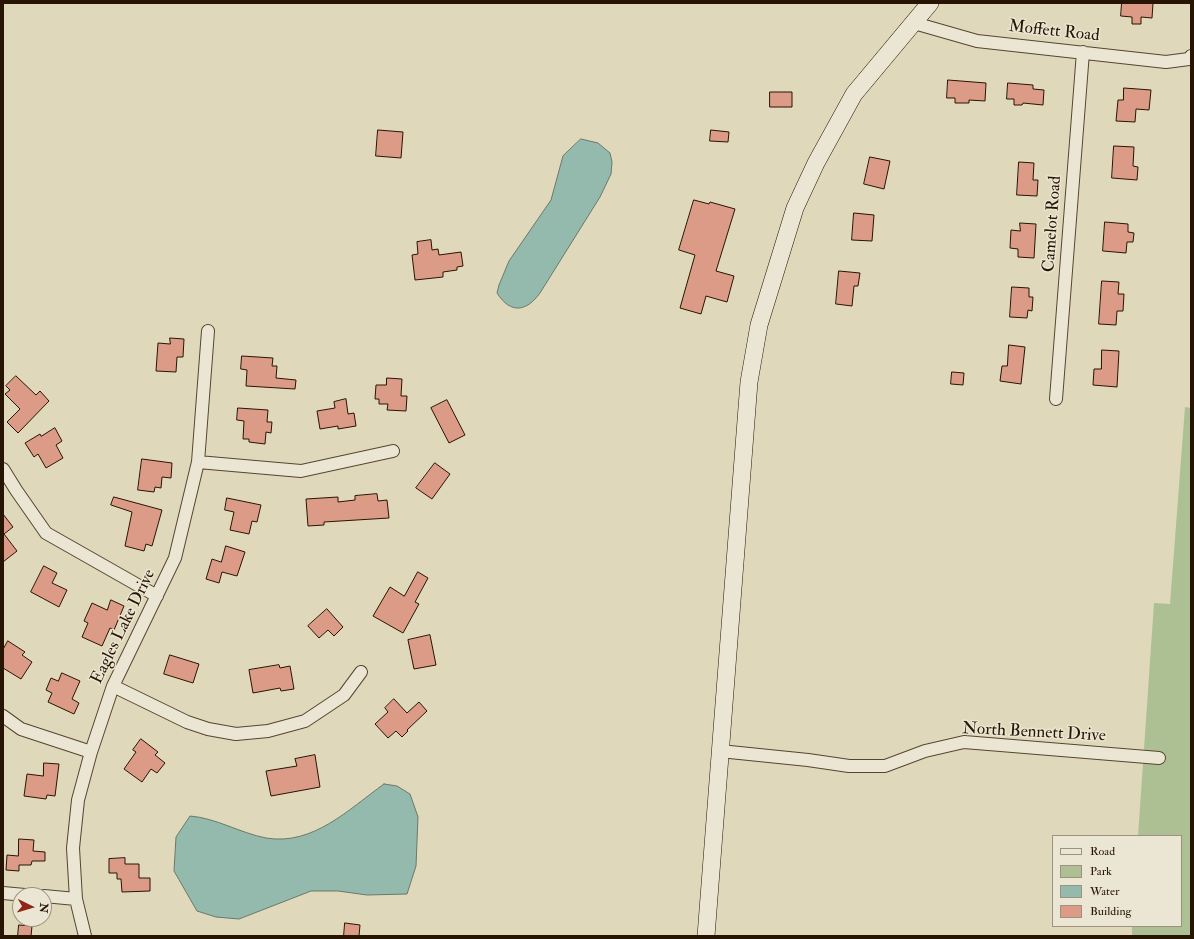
<!DOCTYPE html>
<html>
<head>
<meta charset="utf-8">
<style>
  body { margin:0 }
  #map { position:relative; width:1194px; height:939px; overflow:hidden; background:#e0d8bb; font-family:"IM FELL Double Pica",serif }
  canvas { display:block }
  .frame { position:absolute; inset:0; border:4px solid #281402; pointer-events:none }
  .legend { position:absolute; left:1052px; top:835px; width:130px; height:92px; box-sizing:border-box; background:#ebe6d3; border:1px solid #9d927f; margin:0; padding:5px 7px; list-style:none; font-size:12px; color:#281402 }
  .legend li { display:flex; align-items:center; gap:8px; height:20px }
  .legend b { width:20px; border:1px solid #9d927f }
  .north { position:absolute; left:12px; top:887px; width:40px; height:40px; box-sizing:border-box; background:#ebe6d3; border:1px solid #9d927f; border-radius:50%; rotate:95deg; font-size:11px; font-weight:700; line-height:16px; text-align:center; color:#281402 }
  .north::after { content:''; display:block; margin:auto; width:14px; height:18px; background:#8f2418; clip-path:polygon(50% 0,100% 100%,50% 72%,0 100%) }
</style>
</head>
<body>
<div id="map">
<canvas width="1194" height="939"></canvas>
<div class="frame"></div>
<ul class="legend">
<li><b style="height:5px;background:#ebe6d3"></b>Road</li>
<li><b style="height:11px;background:#adc094"></b>Park</li>
<li><b style="height:11px;background:#94baae"></b>Water</li>
<li><b style="height:11px;background:#dc9b86"></b>Building</li>
</ul>
<div class="north">N</div>
</div>
<script>
const ctx = document.querySelector('canvas').getContext('2d');
ctx.lineJoin = 'round';
function paint(path, color) {
  ctx.fillStyle = color;
  ctx.fill(path, 'evenodd');
}
function trace(path, color, width, dash) {
  ctx.strokeStyle = color;
  ctx.lineWidth = width;
  ctx.lineCap = dash ? 'butt' : 'round';
  ctx.setLineDash(dash || []);
  ctx.stroke(path);
}
function write(font, color, halo, rows, align = 'center') {
  ctx.font = font + ' "IM FELL Double Pica",serif';
  ctx.lineWidth = 3;
  ctx.setLineDash([]);
  ctx.textBaseline = 'middle';
  ctx.strokeStyle = halo;
  ctx.fillStyle = color;
  for (const [text, x, y, turn = 0] of rows) {
    ctx.save();
    ctx.translate(x, y);
    ctx.rotate((+turn || 0) * Math.PI / 180);
    ctx.textAlign = isNaN(turn) ? turn : align;
    if (halo) ctx.strokeText(text, 0, 0);
    ctx.fillText(text, 0, 0);
    ctx.restore();
  }
}
paint(new Path2D(`
  M1185,407l6,1v528h-59v-10h49v-90h-43l16,-233 16,1z`), '#adc094');
const water = new Path2D(`
  M581,139l17,4 12,10 2,9 -1,12 -11,23 -60,96c-13,18 -29,22 -43,0l2,-8 10,-24 42,-61 12,-44z
  M384,784l13,2 13,8 8,23 -2,49 -9,28 -40,1 -29,-4h-27l-72,28 -23,-2 -19,-6 -23,-40 2,-34 14,-21c26,2 50,17 76,22 47,8 83,-29 118,-54z`);
paint(water, '#94baae');
trace(water, '#697869', 1);
const building = new Path2D(`
  M1122,3h31l-1,15 -11,-1v7h-9v-7l-11,-1z
  M948,80l38,3 -1,18 -16,-1v3h-14v-5h-8z
  M1008,83l25,2v4l11,1 -1,15 -20,-2 -1,2h-8v-6h-7z
  M1124,88l27,2 -2,20 -13,-1 -1,13 -19,-1 2,-21h5z
  M770,92h22v15h-22z
  M378,130l25,2 -2,26 -25,-2z
  M711,130l18,2 -1,10 -18,-1z
  M1114,146l20,1 -1,19 5,1 -1,13 -25,-2z
  M870,157l20,4 -6,28 -20,-5z
  M1019,162l15,1 -1,17h5l-1,16 -20,-1z
  M694,200l15,4 1,-2 25,7 -19,62 18,5 -7,26 -21,-6 -5,18 -21,-6 15,-53 -16,-5z
  M854,213l20,2 -2,26 -20,-1z
  M1105,222l23,2v8l6,1 -1,9h-6l-1,11 -23,-2z
  M1020,223l16,1 -2,34 -16,-1v-8l-8,-1 1,-18 9,1z
  M431,240l1,10 6,-1 1,6 22,-3 2,14 -6,1v3l-14,2v5l-28,3 -3,-25 6,-1 -1,-12z
  M839,271l21,2 -2,13h-4l-2,20 -16,-2z
  M1102,281l17,1 -1,12h6l-1,17h-6l-1,14 -17,-1z
  M1012,287l17,1v9h4l-1,14 -4,-1 -1,8 -17,-1z
  M170,338l14,1 -1,18h-6l-1,15 -20,-1 2,-28 12,1z
  M1009,345l16,2 -4,37 -21,-3 2,-15h5z
  M1102,350l17,1 -2,36 -24,-2 1,-16h7z
  M242,356l31,2 -1,8h5l-1,12 20,2 -1,9 -49,-3 1,-16 -6,-1z
  M952,372l12,1 -1,12 -12,-1z
  M16,376l20,19 4,-4 9,10 -31,32 -11,-11 13,-13 -15,-15 5,-4 -4,-4z
  M387,378l15,1 -1,17h6l-1,15 -19,-1 1,-6h-9v-5h-4l1,-14h10z
  M346,399l2,15 6,-1 2,13 -18,3v-3l-18,3 -3,-18 18,-3 -1,-6z
  M447,400l18,35 -16,8 -18,-35z
  M238,408l30,2 -1,12h5l-1,11 -5,-1 -1,12 -16,-2v-3h-6l1,-18 -7,-1z
  M55,428l7,13 -6,4 7,13 -17,10 -8,-14 -4,3 -9,-14 15,-9 1,2z
  M142,459l30,4 -1,15 -9,-1 -1,11 -6,-1 -1,5 -16,-2z
  M435,463l15,11 -18,25 -16,-11z
  M377,494l1,7 9,-1 2,18 -65,4v3l-16,1 -2,-27 32,-2v5l17,-2v-4z
  M114,497l48,13 -10,36 -6,-2 -2,7 -19,-5 7,-34 -21,-7z
  M227,498l34,7 -4,17 -5,-1 -3,13 -19,-4 4,-18 -9,-2z
  M3,514l10,13 -9,7 13,17 -14,11z
  M226,546l19,6 -8,24 -15,-4 -3,11 -13,-4 6,-20 9,3z
  M44,566l13,7 -5,10 15,7 -8,17 -28,-15z
  M418,572l10,6 -13,24 4,2 -16,29 -30,-17 17,-29 14,9z
  M111,600l13,6 -10,24 -4,-2 -8,18 -20,-9 6,-14 -4,-2 8,-18 15,7z
  M327,609l16,18 -9,9 -6,-6 -9,8 -11,-12z
  M430,635l6,30 -22,4 -6,-29z
  M8,641l17,11 -3,3 10,7 -11,17 -18,-11v-18z
  M170,655l29,9 -6,19 -29,-9z
  M279,665l1,3 10,-2 4,23 -13,2 -1,-3 -27,5 -4,-23z
  M62,673l18,8 -8,18 7,4 -5,11 -26,-12 4,-9 -6,-3 5,-12 7,3z
  M394,699l13,14 12,-11 8,9 -20,19 1,1 -6,6 -6,-6 -8,7 -13,-14 13,-12 -3,-4z
  M141,739l17,13 -3,3 10,8 -8,10 -6,-4 -9,13 -18,-13 12,-17 -3,-2z
  M315,755l5,32 -49,9 -5,-25 31,-5 -2,-7z
  M44,763l15,1 -4,32 -8,-1 -1,4 -22,-3 3,-22 16,2z
  M19,839l15,1 -1,11 12,1v9h-13l-1,4h-12v6l-13,-1 1,-15 11,1z
  M125,858v6h14v14h11v13l-28,1 -1,-13h-4v-6h-8v-14z
  M345,923l15,2 -1,11h-15z
  M19,925l13,1 -1,10h-13z`);
paint(building, '#dc9b86');
trace(building, '#281402', 1);
const minor = new Path2D(`
  M914,23l63,18 189,21 23,-3 2,-3
  M1056,399l27,-347
  M198,462l103,9 92,-20
  M3,469l13,21 30,43 111,63
  M113,686l74,36 21,7 28,5 32,-3 37,-10 39,-26 17,-23
  M3,716l18,13 70,23
  M720,751l88,9 41,6h36l40,-15 39,-9 195,16
  M3,893l22,2
  M44,896l32,3
  M85,936l-9,-37 -3,-51 5,-48 13,-48 22,-66 62,-128 23,-96 10,-131`);
const secondary = new Path2D(`
  M706,936l43,-554 10,-57 36,-117 21,-45 38,-69 76,-91`);
trace(minor, '#564530', 14);
trace(secondary, '#281402', 18);
trace(minor, '#ebe6d3', 12);
trace(secondary, '#ebe6d3', 17);
write('17px', '#281402', '#ebe6d3', [
  ["Moffett Road",1054,32,6],
  ["Camelot Road",1053,224,-86],
  ["Eagles Lake Drive",124,627,-64],
  ["North Bennett Drive",1034,733,3]
]);
</script>
</body>
</html>
